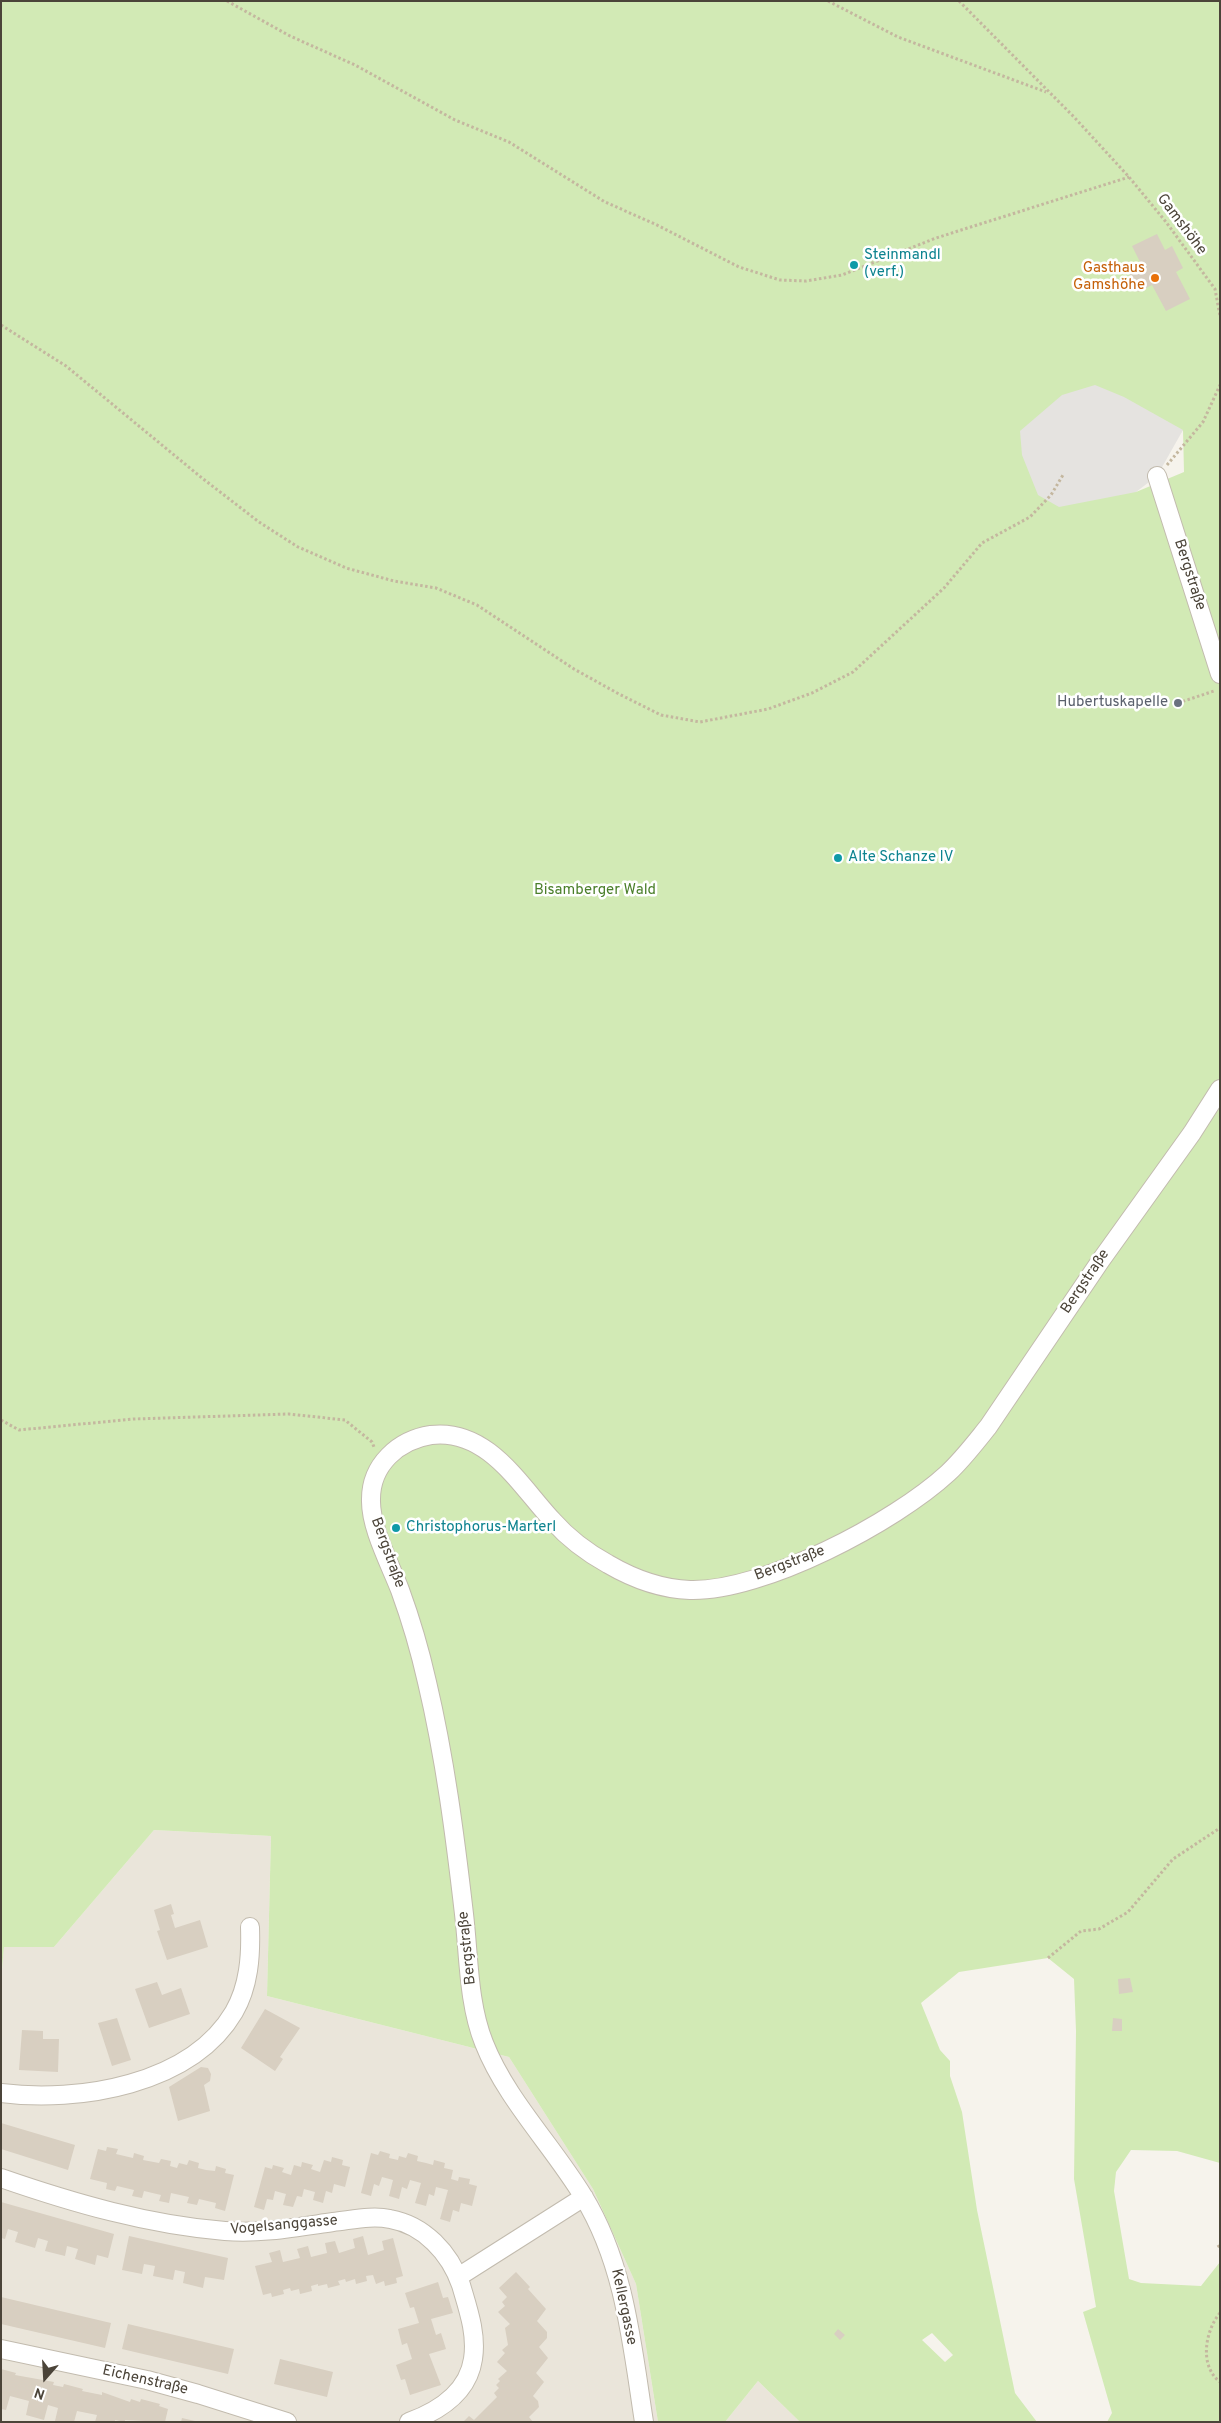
<!DOCTYPE html>
<html>
<head>
<meta charset="utf-8">
<style>
  body { margin:0 }
  #map { position:relative; width:1221px; height:2423px; overflow:hidden; background:#f6f3ec; font-family:Overpass,sans-serif }
  canvas { display:block }
  .frame { position:absolute; inset:0; border:2px solid #4b4439; pointer-events:none }
  .north { position:absolute; left:20px; top:2353px; width:50px; height:50px; -webkit-text-stroke:4px #fff; paint-order:stroke; rotate:199deg; font-size:14px; font-weight:700; line-height:20px; text-align:center; color:#4b4439 }
  .north::after { content:''; display:block; margin:auto; width:18px; height:22px; background:#4b4439; clip-path:polygon(50% 0,100% 100%,50% 72%,0 100%) }
</style>
</head>
<body>
<div id="map">
<canvas width="1221" height="2423"></canvas>
<div class="frame"></div>
<div class="north">N</div>
</div>
<script>
const ctx = document.querySelector('canvas').getContext('2d');
ctx.lineJoin = 'round';
function paint(path, color) {
  ctx.fillStyle = color;
  ctx.fill(path, 'evenodd');
}
function trace(path, color, width, dash) {
  ctx.strokeStyle = color;
  ctx.lineWidth = width;
  ctx.lineCap = dash ? 'butt' : 'round';
  ctx.setLineDash(dash || []);
  ctx.stroke(path);
}
function write(font, color, halo, rows, align = 'center') {
  ctx.font = font + ' Overpass,sans-serif';
  ctx.lineWidth = 5;
  ctx.setLineDash([]);
  ctx.textBaseline = 'middle';
  ctx.strokeStyle = halo;
  ctx.fillStyle = color;
  for (const [text, x, y, turn = 0] of rows) {
    ctx.save();
    ctx.translate(x, y);
    ctx.rotate((+turn || 0) * Math.PI / 180);
    ctx.textAlign = isNaN(turn) ? turn : align;
    if (halo) ctx.strokeText(text, 0, 0);
    ctx.fillText(text, 0, 0);
    ctx.restore();
  }
}
paint(new Path2D(`
  M154,1830l117,6 -4,160 242,61 84,132 43,95 22,138h-657v-443l3,-32h50z
  M758,2381l42,41h-75z`), '#eae5da');
paint(new Path2D(`
  M1,1h1219v2162l-43,-12 -46,-1 -15,22 -2,19 15,88 12,4 60,3 19,-24v160h-113l5,-9 -29,-101 13,-5 -22,-128 2,-148 -2,-52 -26,-21 -89,14 -38,31 19,47 10,11v15l12,36 15,98 38,183 22,29h-237l-42,-41 -33,41h-67l-22,-138 -43,-95 -84,-132 -242,-61 4,-160 -117,-6 -100,117h-50l-3,32zM1183,430l1,42 -48,20zM932,2333l21,22 -8,7 -23,-22z`), '#d2eab5');
paint(new Path2D(`
  M1095,385l29,12 59,33 -26,46 -21,16 -77,15 -21,-12 -16,-40 -2,-24 42,-36z`), '#e5e3e0');
paint(new Path2D(`
  M1157,234l8,16 7,-4 11,22 -7,4 14,27 -24,12 -14,-26 -14,7 -11,-23 13,-7 -8,-16z
  M171,1904l3,10 -3,1 4,13 25,-8 8,27 -41,13 -10,-29 3,-1 -6,-20z
  M1130,1978l3,14 -14,2 -1,-15z
  M157,1982l5,13 19,-7 9,26 -41,14 -14,-39z
  M265,2009l35,19 -20,29 3,2 -8,12 -34,-23z
  M117,2018l14,42 -19,6 -14,-43z
  M1113,2018l9,1v12h-10z
  M22,2030l21,1v8h16l-1,33 -39,-2z
  M201,2067l7,1 3,6 -1,7 -6,4 6,26 -32,10 -9,-34z
  M1,2123l74,22 -7,25 -67,-21z
  M107,2147l11,2 -2,5 17,4 1,-5 10,3 -1,4 16,3 2,-4 10,2 -1,5 7,2 2,-5 8,2 2,-5 10,3 -1,5 8,2 9,1 1,-5 10,3 -1,4 9,2 -9,36 -10,-3 1,-5 -17,-4 -2,6 -10,-2 2,-6 -18,-4 -2,10 -10,-2 2,-6 -17,-4 -2,7 -10,-2 2,-6 -17,-4 -2,5 -9,-2 1,-6 -17,-4 8,-30 8,2z
  M380,2151l10,3 -1,4 9,2 1,-4 7,2 2,-5 10,3 -1,5 9,2 7,2 1,-5 11,3 -1,5 9,2 -2,9 7,2 1,-4 11,2 -1,5 8,2 -5,20 -11,-3 -2,9 -6,-2 -3,12 -10,-3 8,-29 -12,-3 -2,9 -5,-2 -3,12 -11,-3 6,-20 -11,-3 -3,9 -5,-2 -3,12 -10,-3 4,-16 -11,-3 -3,9 -5,-2 -3,12 -10,-3 10,-40 7,2z
  M332,2157l11,3 -1,5 8,2 -5,20 -11,-3 -2,9 -6,-2 -3,12 -10,-3 2,-8 -11,-3 -2,8 -5,-1 -4,11 -10,-2 3,-11 -11,-3 -2,9 -6,-1 -3,11 -10,-3 11,-40 7,2 1,-4 11,3 -2,4 9,3 3,-10 7,2 1,-5 11,3 -2,4 9,3 4,-12 7,2z
  M1,2202l113,32 -6,24 -11,-3 -2,10 -20,-6 3,-10 -11,-3 -2,10 -20,-5 3,-10 -10,-3 -3,10 -20,-6 3,-10 -10,-3 -3,10 -4,-1z
  M129,2236l99,22 -4,22 -19,-3 -2,11 -20,-5 2,-11 -10,-2 -2,10 -20,-4 2,-10 -11,-2 -2,10 -20,-4z
  M363,2236l5,19 16,-5 -2,-9 11,-3 10,38 -7,2 1,5 -12,3 -1,-5 -8,3 -3,-9 -7,1 1,5 -11,3 -1,-5 -9,3 -1,-3 -7,2 2,4 -12,3 -1,-4 -9,2v-2l-7,2 1,5 -12,3 -1,-5 -8,2 -1,-3 -7,2 1,4 -12,3 -1,-4 -8,2 -8,-29 17,-4 -3,-9 11,-3 3,12 17,-4 -3,-9 11,-3 3,11 16,-4 -2,-10 10,-2 4,12 16,-5 -2,-9z
  M516,2272l14,15 -2,2 18,20 -9,12 10,11v6l-8,9 9,11 -12,15 8,9 -11,14 5,5 1,6 -10,10 4,5h-70l6,-6 5,4 23,-23 -3,-4 5,-5 -3,-3 4,-4 -2,-2 9,-8 -10,-9 8,-9 -3,-3 6,-5 -3,-17 5,-4 -12,-12 7,-6 -3,-4 5,-5 -8,-9z
  M438,2282l5,16 5,-1 5,16 -22,6 5,16 5,-2 5,16 -17,5 12,31 -31,10 -5,-16 -4,1 -5,-15 16,-6 -5,-16 -5,2 -4,-16 21,-6 -5,-16 -4,1 -5,-15z
  M1,2297l110,26 -6,25 -104,-24z
  M128,2324l106,25 -6,25 -106,-25z
  M838,2329l7,6 -5,5 -6,-6z
  M280,2359l53,13 -6,25 -53,-13z
  M1,2369l15,4 -1,2 39,7 -1,3 10,2 1,-3 19,5 -1,2 20,4v-3l28,10 1,-3 9,3 1,-3 19,5 -1,2 9,3 -3,13 -40,-2v2l-10,-2v2h-20l2,-7 -20,-4 -3,11h-17l-2,-1 3,-13 -10,-3 -4,15 -18,-5 3,-14 -19,-5 -4,14 -5,-1z
  M182,2418l13,3v1h-14z`), '#d8cfc1');
const street = new Path2D(`
  M1157,476l63,198
  M1,2093c77,10 190,-8 233,-81 15,-26 17,-56 16,-85
  M1,2178c72,25 148,47 224,53 36,3 73,-4 108,-9 19,-2 39,-7 57,-3 34,6 60,34 71,66 7,24 16,49 12,74 -5,34 -34,52 -64,63
  M458,2277l126,-80
  M1,2349l146,31 51,14 89,28
  M644,2422c-12,-77 -19,-158 -61,-226 -31,-51 -77,-97 -99,-153 -16,-40 -15,-87 -20,-129 -9,-78 -19,-156 -37,-232 -7,-31 -16,-62 -27,-92 -10,-26 -30,-63 -29,-91 0,-34 27,-59 60,-64 57,-7 89,51 122,86 15,17 35,32 55,43 24,14 54,25 82,26 73,2 205,-68 258,-117 15,-14 27,-30 40,-46l113,-167 91,-127 28,-44`);
trace(street, '#c2bbae', 20);
trace(new Path2D(`
  M227,1l63,35 65,29 100,55 54,22 96,60 50,22 84,43 41,13 26,1 36,-6 94,-37 193,-61
  M828,1l70,36 148,55
  M959,1l115,116 55,60 37,45 49,67 5,27
  M1,325l65,41 136,112 57,44 39,25 48,21 48,13 42,7 41,17 97,64 45,25 42,21 39,7 68,-13 44,-16 41,-21 91,-84 38,-45 48,-26 21,-22 12,-20
  M1167,465l36,-43 17,-37
  M1178,703l36,-12
  M1,1420l18,10 115,-11 155,-5 56,6 27,22 2,5
  M1048,1958l33,-27 18,-2 29,-17 45,-53 47,-31
  M1218,2245l2,3
  M1220,2313c-15,18 -21,53 0,69`), '#c4b79f', 3, [2.5, 2.5]);
trace(street, '#fff', 18);
for (const [x, y, r, color] of [
  [854,265,5,"#0f9aa8"],
  [1155,278,5,"#e8710a"],
  [1178,703,5,"#6b7280"],
  [838,858,5,"#0f9aa8"],
  [396,1528,5,"#0f9aa8"]
]) {
  const dot = new Path2D();
  dot.arc(x, y, r, 0, 2 * Math.PI);
  ctx.fillStyle = color;
  ctx.fill(dot);
  trace(dot, '#fff', 2);
}
write('15px', '#4b4439', '#fff', [
  ["Gamshöhe",1181,225,53],
  ["Bergstraße",1189,575,72],
  ["Bergstraße",1086,1282,-56],
  ["Bergstraße",387,1553,70],
  ["Bergstraße",790,1564,-21],
  ["Bergstraße",468,1948,-96],
  ["Vogelsanggasse",284,2226,-5],
  ["Kellergasse",623,2307,78],
  ["Eichenstraße",145,2381,13]
]);
write('15px', '#0d838f', '#fff', [
  ["Steinmandl",864,256],
  ["(verf.)",864,273],
  ["Alte Schanze IV",848,858],
  ["Christophorus-Marterl",406,1528]
], 'left');
write('15px', '#c56008', '#fff', [
  ["Gasthaus",1145,269],
  ["Gamshöhe",1145,286]
], 'right');
write('15px', '#5b616d', '#fff', [
  ["Hubertuskapelle",1168,703]
], 'right');
write('15px', '#4a7f2a', '#fff', [
  ["Bisamberger Wald",595,891]
]);
</script>
</body>
</html>
